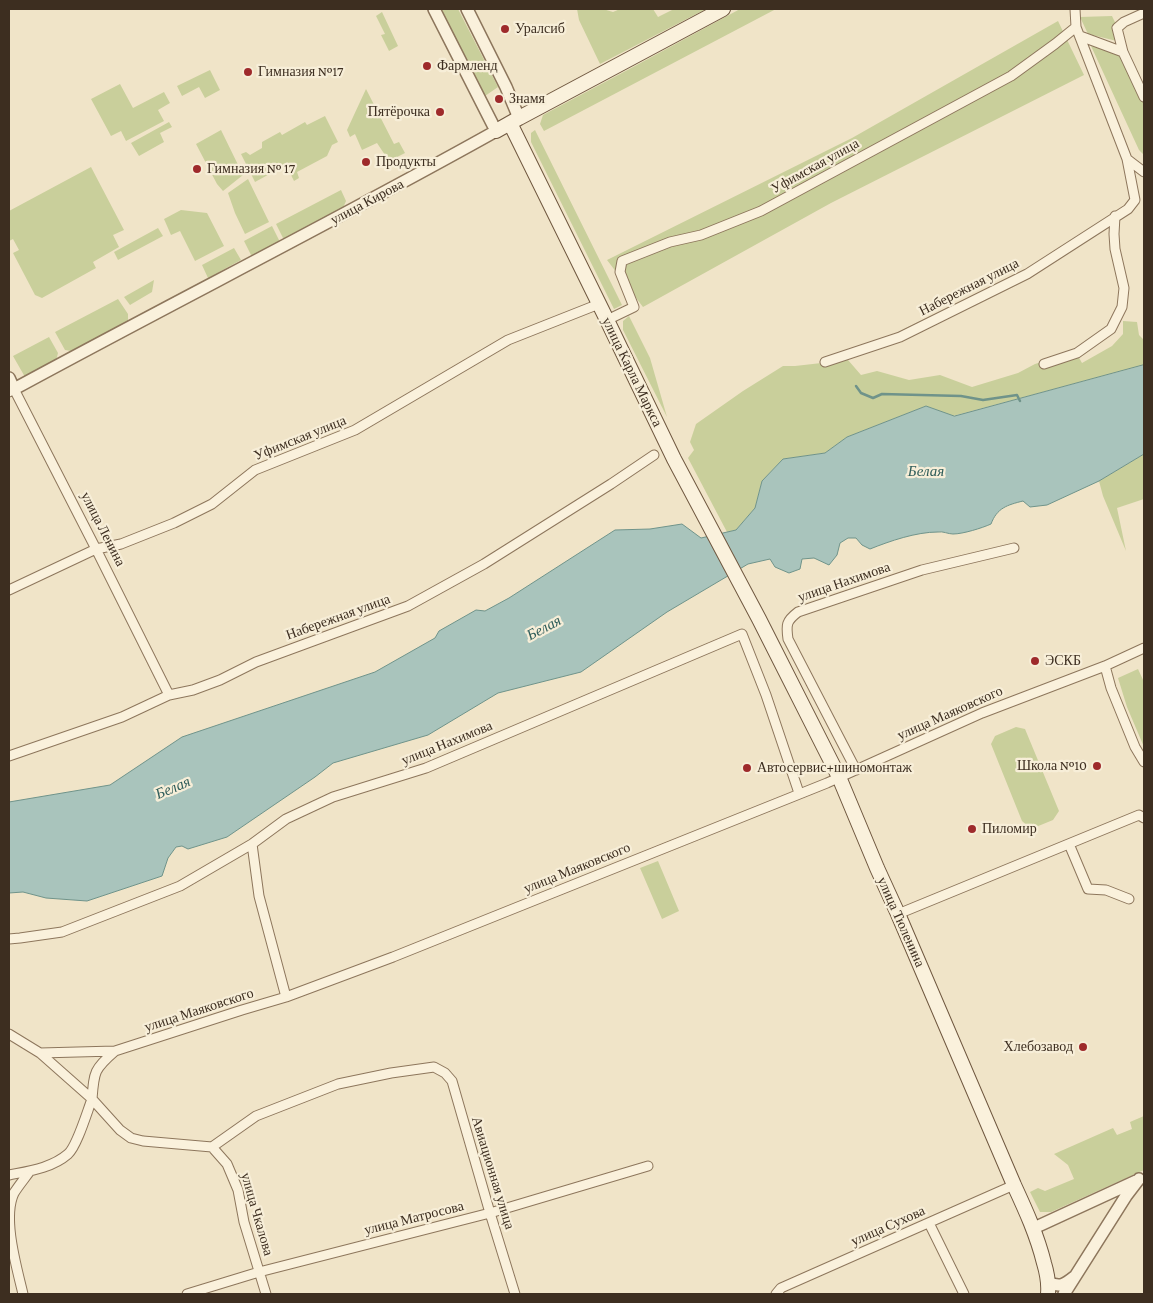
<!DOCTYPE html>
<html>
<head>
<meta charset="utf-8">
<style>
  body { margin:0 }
  #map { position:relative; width:1153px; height:1303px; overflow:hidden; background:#f0e4c8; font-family:"Crimson Pro",serif }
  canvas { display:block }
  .frame { position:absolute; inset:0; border:10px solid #3d2e20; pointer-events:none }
</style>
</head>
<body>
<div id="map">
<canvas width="1153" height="1303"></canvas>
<div class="frame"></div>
</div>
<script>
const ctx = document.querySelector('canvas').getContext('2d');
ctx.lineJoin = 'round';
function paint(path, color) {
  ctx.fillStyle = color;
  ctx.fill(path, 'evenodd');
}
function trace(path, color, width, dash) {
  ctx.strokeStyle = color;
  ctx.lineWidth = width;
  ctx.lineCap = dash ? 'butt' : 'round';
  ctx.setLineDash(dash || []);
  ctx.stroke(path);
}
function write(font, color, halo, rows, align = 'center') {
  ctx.font = font + ' "Crimson Pro",serif';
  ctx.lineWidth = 4.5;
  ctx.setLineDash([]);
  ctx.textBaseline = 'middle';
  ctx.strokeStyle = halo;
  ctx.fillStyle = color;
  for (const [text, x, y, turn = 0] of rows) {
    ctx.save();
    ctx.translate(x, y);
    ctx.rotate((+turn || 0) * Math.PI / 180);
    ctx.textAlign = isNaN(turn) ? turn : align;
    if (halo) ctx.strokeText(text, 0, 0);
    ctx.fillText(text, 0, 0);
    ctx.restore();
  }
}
paint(new Path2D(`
  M440,9h18l40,78 -13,9z
  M577,9h26l10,3 7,-3h33l5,8 16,-8h32l-106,55 -21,-44z
  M740,9h36l-232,122 -4,-7 3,-9 92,-49z
  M382,12l16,34 -9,5 -8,-16 4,-1 -9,-18z
  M1112,16l13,27 -37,-9 -8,-17z
  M1058,21l26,54 -253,128 -188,104 -36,-47 245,-122z
  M1091,46l37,9 16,41v59l-5,-5z
  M210,70l10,20 -15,8 -6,-11 -17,9 -5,-10z
  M120,84l13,24 31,-16 6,11 -12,7 6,11 -38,20 -5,-10 -10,5 -20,-37z
  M366,89l28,55 5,-2 6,11 -16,8 -12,-18 -15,7 -7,-16 -5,3 -3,-7z
  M325,116l13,26 -6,3 -5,11 -30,16 2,6 -5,3 -8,-16 -31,17 -14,-28 5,-2 4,3 12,-7v-6l18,-10 2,3 23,-13 2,3z
  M169,122l3,5 -12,6 4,9 -25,14 -8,-13z
  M221,130l22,45 -20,16 -6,-7 -21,-40z
  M535,130l87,175 -8,4 -83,-167v-9z
  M91,167l33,63 -11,5 6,12 -26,15 3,6 -54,30 -7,-3 -22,-42 6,-3 -6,-11 -4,2v-30z
  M248,179l21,43 -24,12 -10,-21 -7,-20z
  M341,190l5,11 -3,7 -59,32 -8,-16z
  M181,210l26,3 17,33 -29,15 -15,-30 -9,4 -7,-16z
  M272,226l8,16 -28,15 -8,-16z
  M158,228l5,8 -45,24 -4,-8z
  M234,248l7,12 -33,18 -6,-13z
  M154,280l-2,12 -22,13 -6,-8z
  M118,299l10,15v7l-57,30 -6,-1 -10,-18z
  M629,316l21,42 17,59 -44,-87v-9z
  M1123,321l14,1 2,13 5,5v25l-191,51 -27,-10 -79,31 -22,16 -42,6 -21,22 -7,27 -19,22 -9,2 -39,-74 6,-8 -4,-8 6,-18 47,-33 40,-25h12l53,-6 13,15 16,-4 32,9 31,-5 32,12 46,-14 17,-9 22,-7 17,-8 8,14 30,-17 11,-12z
  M49,337l9,16 -2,8 -31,16 -12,-21z
  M1144,454v45l-27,9 9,43 -23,-55 -4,-15z
  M1138,669l6,13v65l-17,-40 -9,-29z
  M1016,727l9,2 34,82 -6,9 -22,9 -9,-8 -31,-77 4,-8z
  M658,861l21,50 -17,8 -22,-51z
  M1144,1116v54l-93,42h-11l-10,-20 8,-4 7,3 29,-12 -6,-14 -14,-11 59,-26 4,7 15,-6 -2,-7z`), '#c9cf9b');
const water = new Path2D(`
  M1144,365v89l-45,27 -52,24 -17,2 -7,-6c-16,4 -26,7 -32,23 -9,4 -28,10 -38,10 -5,0 -10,-3 -15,-2 -22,0 -48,9 -68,17l-8,-4 -6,-7h-8l-8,5 -3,12 -8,10 -15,-7 -12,1 -2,10 -11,4 -14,-6 -5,-8 -22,5 -81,48 -86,60 -83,21 -70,42 -95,28 -18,14 -88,60 -39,12 -6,-3 -6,1 -8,11 -6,18 -75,25 -41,-3 -23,-6 -14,1v-91l101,-17 72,-48 193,-65 60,-34 4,-7 37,-21 9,1 24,-13 106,-68 35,-1 32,-5 19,14 35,-8 19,-22 7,-27 21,-22 42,-6 22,-16 79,-31 28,10z`);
paint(water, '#a9c4bc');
trace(water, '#6f938a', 1);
trace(new Path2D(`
  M856,386l5,7 12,5 9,-4 79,2 22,4 34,-5 3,6`), '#6f938a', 2.5);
const minor = new Path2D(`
  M1080,36l43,16 21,45
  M1123,52l-6,-24 7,-6 20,-9
  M1127,159l17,13
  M607,320l27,-13 -14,-35 2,-11 48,-19 31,-7 60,-24 250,-135 44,-32 21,-17
  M825,362l75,-25 127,-63 101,-65 7,-9 -8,-41 -51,-132 -1,-18
  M1044,364l33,-11 34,-24 11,-22 2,-19 -9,-39 -1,-15 1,-18
  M9,392l5,-3 82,160 73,146
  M9,590l87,-41 25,-5 53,-21 38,-19 43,-34 100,-40 153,-90 91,-36
  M1105,666l6,22 24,59 9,15
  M9,756l113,-39 47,-22 24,-5 27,-10 36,-18 152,-56 76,-42 127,-80 43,-29
  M856,770l-68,-131c-2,-14 -2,-18 10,-27l124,-42 92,-22
  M252,844l7,52 27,101
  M1069,844l19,45 18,1 23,9
  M898,914l241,-99 5,3
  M9,939l11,-1 42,-6 118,-46 72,-42 34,-25 47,-22 93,-29 316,-134 24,61 33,98
  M9,1034l31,19 75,-2 127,-41 44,-13 107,-40 434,-174 155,-70 123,-47 39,-18
  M115,1051c-21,18 -21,21 -23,48l28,31 11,8 12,3 69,6 44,-31 82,-32 53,-11 43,-6 11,6 7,8 38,132 25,81
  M212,1147l15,17 11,26 6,32 22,72
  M9,1175c20,-4 43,-7 59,-21 9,-8 19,-42 24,-55l-52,-46
  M929,1223l35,71
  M23,1294c-6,-26 -21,-76 -9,-101 5,-8 11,-15 16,-22
  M187,1294l72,-22 231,-59 158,-47
  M776,1294l5,-6 233,-103`);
const tertiary = new Path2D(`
  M467,9l39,78 13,31
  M9,378l5,11c160,-87 323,-169 482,-258l-62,-122
  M1034,1228l102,-47
  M1049,1283c12,4 15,2 25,-6
  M1064,1294l62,-98 13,-17`);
const secondary = new Path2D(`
  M510,123l97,197 67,139 85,160 80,158 38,91 21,46 116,271c12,26 23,50 30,78 3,10 5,20 4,31
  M496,131l23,-13 204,-109`);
trace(minor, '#8d765c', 11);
trace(tertiary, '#8d765c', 14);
trace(secondary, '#6f573f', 16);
trace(minor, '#faf1dc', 9);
trace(tertiary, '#faf1dc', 11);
trace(secondary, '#faf1dc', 14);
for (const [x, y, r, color] of [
  [505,29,5,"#9e2a2b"],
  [427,66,5,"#9e2a2b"],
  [248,72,5,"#9e2a2b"],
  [499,99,5,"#9e2a2b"],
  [440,112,5,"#9e2a2b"],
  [366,162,5,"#9e2a2b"],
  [197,169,5,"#9e2a2b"],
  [1035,661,5,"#9e2a2b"],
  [1097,766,5,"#9e2a2b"],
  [747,768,5,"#9e2a2b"],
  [972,829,5,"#9e2a2b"],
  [1083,1047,5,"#9e2a2b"]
]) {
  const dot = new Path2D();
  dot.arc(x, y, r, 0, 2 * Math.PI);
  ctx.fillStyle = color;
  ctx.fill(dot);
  trace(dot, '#f7eed8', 2);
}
write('14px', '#3d2e20', '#f7eed8', [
  ["Уралсиб",515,29],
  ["Фармленд",437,66],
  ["Гимназия №17",258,72],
  ["Знамя",509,99],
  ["Пятёрочка",430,112,"right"],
  ["Продукты",376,162],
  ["Гимназия № 17",207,169],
  ["ЭСКБ",1045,661],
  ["Школа №10",1087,766,"right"],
  ["Автосервис+шиномонтаж",757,768],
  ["Пиломир",982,829],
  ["Хлебозавод",1073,1047,"right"]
], 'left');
write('14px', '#3d2e20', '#f7eed8', [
  ["Уфимская улица",815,166,-29],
  ["улица Кирова",367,202,-28],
  ["Набережная улица",969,287,-27],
  ["улица Карла Маркса",632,372,64],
  ["Уфимская улица",300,438,-22],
  ["улица Ленина",103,529,63],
  ["улица Нахимова",844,582,-19],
  ["Набережная улица",338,617,-20],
  ["улица Маяковского",950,713,-24],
  ["улица Нахимова",447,743,-22],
  ["улица Маяковского",577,868,-22],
  ["улица Тюленина",901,922,66],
  ["улица Маяковского",199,1010,-18],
  ["Авиационная улица",493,1173,73],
  ["улица Чкалова",257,1214,74],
  ["улица Матросова",414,1218,-14],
  ["улица Сухова",888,1226,-24]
]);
write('italic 15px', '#2f5d5a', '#f7eed8', [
  ["Белая",926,471],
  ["Белая",544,628,-28],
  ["Белая",173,788,-23]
]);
</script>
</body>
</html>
